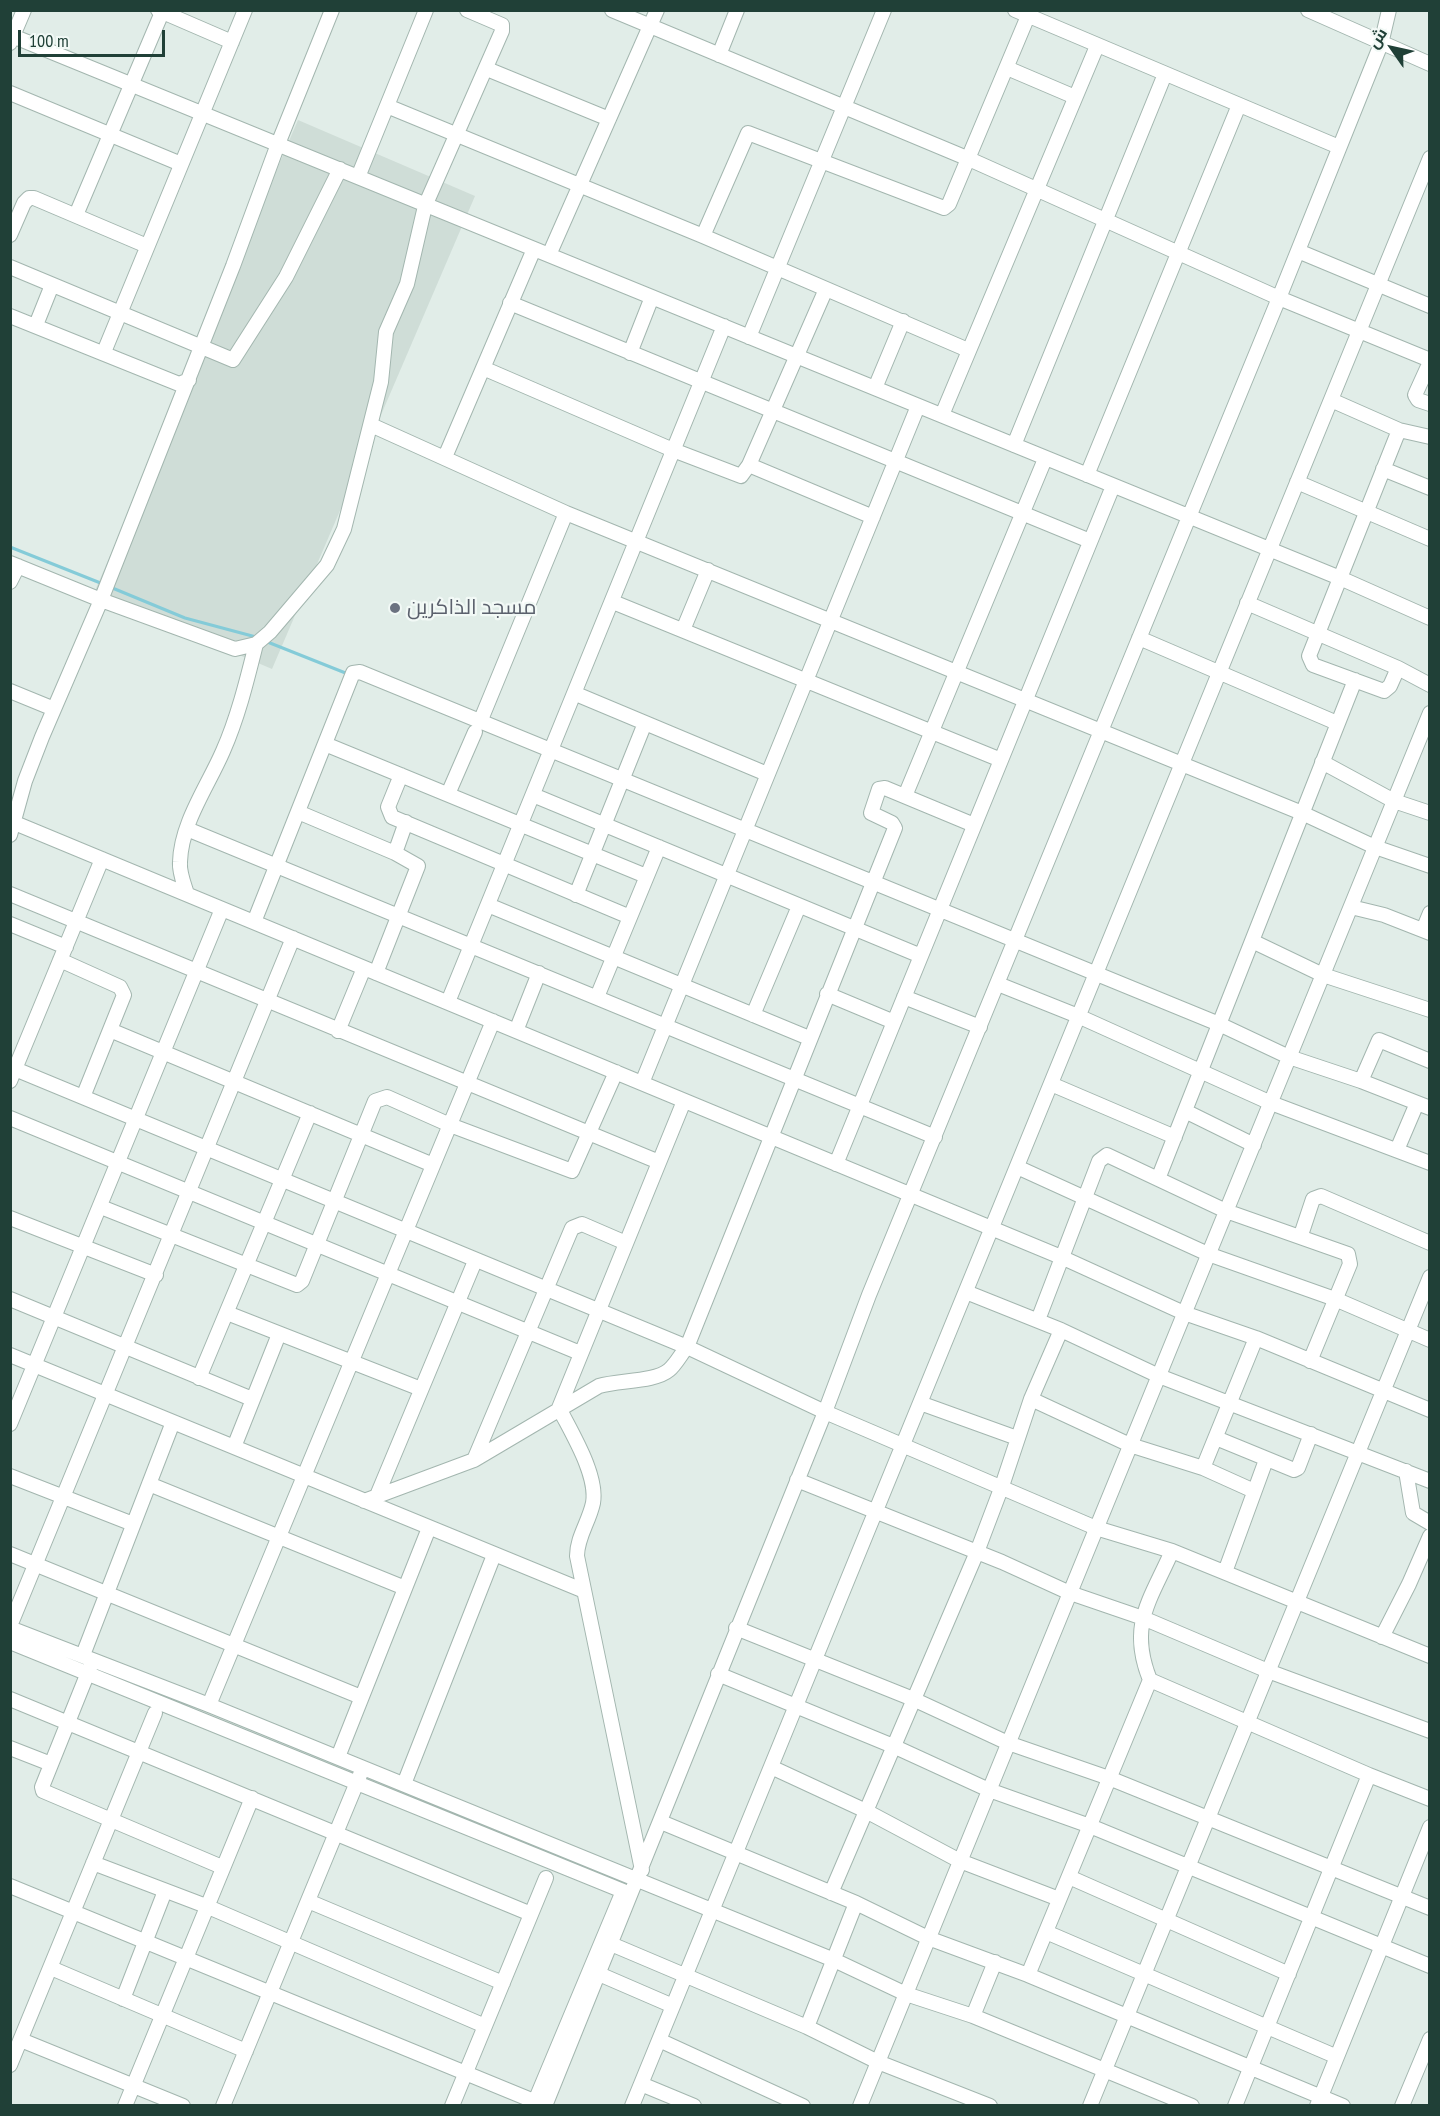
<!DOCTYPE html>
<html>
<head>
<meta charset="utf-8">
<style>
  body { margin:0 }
  #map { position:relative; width:1440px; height:2116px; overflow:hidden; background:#e1ede8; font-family:"PT Sans Narrow",Cairo,sans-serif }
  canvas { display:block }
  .frame { position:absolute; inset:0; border:12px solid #204037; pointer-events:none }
  .north { position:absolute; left:1362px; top:18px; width:60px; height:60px; -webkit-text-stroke:4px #f2f9f6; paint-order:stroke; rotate:304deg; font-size:16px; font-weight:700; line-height:24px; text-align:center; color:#204037 }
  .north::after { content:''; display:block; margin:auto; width:21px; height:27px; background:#204037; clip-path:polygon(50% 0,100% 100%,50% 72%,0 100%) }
  .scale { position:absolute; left:18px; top:30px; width:147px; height:27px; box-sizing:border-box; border:3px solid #204037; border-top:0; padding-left:8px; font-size:18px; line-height:21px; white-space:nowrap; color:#204037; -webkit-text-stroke:4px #f2f9f6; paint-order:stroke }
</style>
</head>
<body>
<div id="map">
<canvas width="1440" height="2116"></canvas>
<div class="frame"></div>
<div class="north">ش</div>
<div class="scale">100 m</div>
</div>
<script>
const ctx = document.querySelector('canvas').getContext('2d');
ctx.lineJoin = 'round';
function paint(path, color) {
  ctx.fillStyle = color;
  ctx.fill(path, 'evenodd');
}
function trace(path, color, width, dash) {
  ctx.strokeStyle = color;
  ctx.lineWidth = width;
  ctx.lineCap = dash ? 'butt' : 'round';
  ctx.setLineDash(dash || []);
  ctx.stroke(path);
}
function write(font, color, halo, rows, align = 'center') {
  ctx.font = font + ' "PT Sans Narrow",Cairo,sans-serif';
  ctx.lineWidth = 4.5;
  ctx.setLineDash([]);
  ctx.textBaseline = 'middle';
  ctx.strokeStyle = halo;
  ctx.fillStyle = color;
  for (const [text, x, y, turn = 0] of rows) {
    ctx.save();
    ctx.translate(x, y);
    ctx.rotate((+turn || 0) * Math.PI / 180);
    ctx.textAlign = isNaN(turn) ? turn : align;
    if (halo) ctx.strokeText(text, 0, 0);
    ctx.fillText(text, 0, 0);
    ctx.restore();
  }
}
paint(new Path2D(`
  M298,120l177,76 -203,473 -178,-76z`), '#cfddd7');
trace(new Path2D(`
  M10,547l93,37
  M110,587l75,31 71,19
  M265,641l83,33`), '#84cbd8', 3);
const minor = new Path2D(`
  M158,10l74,32
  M612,10l357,149 310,139 151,62
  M1015,10l324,137
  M1308,10l122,54
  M10,35l1330,543 90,40
  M10,43l14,-33
  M719,55l18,-45
  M1007,68l68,29
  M487,69l122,50
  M10,93l171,71
  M387,106l316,130 265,114
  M358,177l68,-167
  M76,215l87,-205
  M10,235l14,-32 5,-5h5l113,48
  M703,236l45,-103 196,75 5,-4 79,-188
  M1298,251l132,55
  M549,255l108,-245
  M10,267l223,93 53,-83 54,-108
  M510,303l580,238
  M10,316l169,68 10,-4
  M36,325l16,-40
  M749,337l135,-327
  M104,352l141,-342
  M630,353l22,-56
  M1430,362l-15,33 3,5 12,4
  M483,368l190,82 68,26 8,-11 77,-176
  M875,388l28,-67
  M1331,400l68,30 31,7
  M942,415l155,-369
  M371,425l195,88 736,300 73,34 55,19
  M1014,445l151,-371
  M445,457l89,-208
  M749,465l124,52
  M1383,469l47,19
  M1087,475l152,-370
  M1297,482l133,57
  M10,563l91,37 134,49 21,-5 14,-12 57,-67 17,-36 37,-147 5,-50 21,-48 18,-78 77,-175v-6l-35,-15
  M10,582l8,-16
  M613,602l388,158
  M1247,603l151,65 32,17
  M683,630l25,-60
  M1139,638l198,85
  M1398,668l-8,18 -6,5 -71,-26 -4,-9 90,-226
  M10,691l44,18
  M576,694l191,80
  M480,722l86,-209
  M325,744l321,132
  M1322,762l72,39 36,12
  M401,775l-13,32 4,10 238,100
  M448,794l27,-62
  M533,795l388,161
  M905,796l140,-337
  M298,812l97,41 23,13 -42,107
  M10,821l1051,436 123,56 72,25 174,72
  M187,829l748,308
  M10,835l15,-54 17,-44 59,-137 132,-334 45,-122 54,-134
  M395,853l11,-31
  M10,894l649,268
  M187,894c-3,-10 -8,-22 -7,-32 1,-39 28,-76 43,-111 15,-34 24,-71 33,-107
  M576,895l69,-172
  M488,905l321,133
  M1351,907l33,8 46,18
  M254,922l99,-249 7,-1 859,352 70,33 72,24 69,27
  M10,924l56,23
  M1423,930l7,-17
  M1252,941l71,34 107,35
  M60,960l60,27 4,8 -41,102
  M998,984l80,32 193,87 159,60
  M827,994l67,28
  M597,997l62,-150
  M904,997l76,30
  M448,1002l276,-676
  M753,1015l46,-109
  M110,1030l323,135
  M338,1031l26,-63
  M516,1031l23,-58
  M15,1069l672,278 138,65 271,116 76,23 258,105
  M10,1081l92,-222
  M1361,1081l18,-41 51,21
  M642,1083l276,-677
  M1051,1084l124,53
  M1185,1111l69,34
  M10,1118l570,235
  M1397,1150l20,-47
  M836,1164l277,-678
  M1017,1167l191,87 127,45 95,41
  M1158,1179l197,-499
  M101,1207l196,78 5,-4 73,-180 12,-4 63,28 122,46 44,-99
  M10,1218l146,57
  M1301,1235l12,-36 8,-3 109,47
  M966,1292l95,38 98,46 271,105
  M10,1299l242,100
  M227,1313l194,76
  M1038,1320l61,-159 8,-6 119,56 122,43 2,10 -40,97
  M10,1355l572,235
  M199,1378l111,-265
  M1031,1399l99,46 73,23 51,23
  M920,1403l97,35
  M10,1424l212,-515
  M1216,1438l78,32 4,-2 13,-34
  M234,1447l45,-113
  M474,1460l98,-232 10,-4 44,19
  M1203,1468l53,-130
  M1406,1471l7,42 17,10
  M10,1476l123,48
  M797,1480l205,82 68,31 73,25 125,53 162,60
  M149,1484l256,104
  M376,1498l99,-237
  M364,1501l110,-41 125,-74c20,-6 56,-4 70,-16 7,-6 12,-16 18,-23l208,-519 -3,-5 -21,-10 8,-24 6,-1 89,37
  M1172,1551c-22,50 -44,74 -22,129l219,95 61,24
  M10,1554l351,143
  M1225,1572l41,-112
  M10,1626l283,-688
  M10,1628l199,77 625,255 72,34 67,22 219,90
  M736,1628l177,71 95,44 101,35 321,130
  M1382,1637l27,-53 21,-48
  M10,1642l613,249 -90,215
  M83,1655l90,-233
  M91,1665l-49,122 1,4 179,76
  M718,1674l175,72 96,44 101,36 340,140
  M10,1699l521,215
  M209,1705l284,-684
  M10,1748l41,16
  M338,1757l91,-229
  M771,1767l95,44 94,50 99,38
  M404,1784l90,-229
  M661,1822l195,81 72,35 100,37 315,131
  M93,1863l113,43 279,120
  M642,1870l-65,-314c0,-19 12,-34 16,-53 5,-28 -22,-71 -34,-95l125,-307
  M1069,1877l220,97
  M10,1886l531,218
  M831,1893l146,-341 25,-66 29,-87 30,-69
  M308,1901l195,82
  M1046,1932l289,124
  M611,1944l196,83 71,35 112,44
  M51,1968l195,83
  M599,1974l74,32
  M1028,1975l122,-295
  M123,1999l42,-108
  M973,2016l22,-54
  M807,2027l49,-124
  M21,2040l162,66
  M659,2040l144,66
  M10,2065l145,-352
  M641,2084l53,22
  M125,2106l127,-308
  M223,2106l137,-331
  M452,2106l94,-228
  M545,2106l280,-694 44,-117 410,-997 102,-254 8,-34
  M632,2106l798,-1948
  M860,2106l570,-1393
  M1090,2106l340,-829
  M1235,2106l134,-331
  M1317,2106l113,-279
  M1402,2106l28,-67`);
trace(minor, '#a3b6af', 16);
trace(minor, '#fff', 14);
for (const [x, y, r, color] of [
  [395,608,6,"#6b7280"]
]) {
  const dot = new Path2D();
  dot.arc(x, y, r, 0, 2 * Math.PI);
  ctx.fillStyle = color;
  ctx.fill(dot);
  trace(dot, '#f2f9f6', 2);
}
write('21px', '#5b616d', '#f2f9f6', [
  ["مسجد الذاكرين",407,608]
], 'left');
</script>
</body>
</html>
